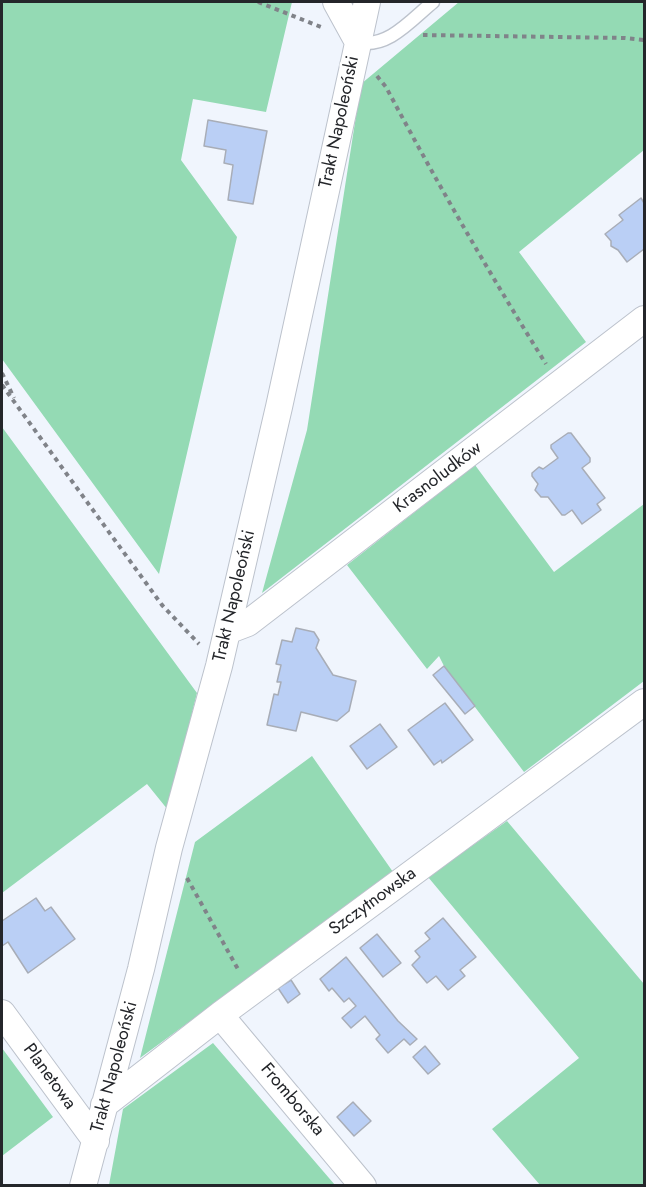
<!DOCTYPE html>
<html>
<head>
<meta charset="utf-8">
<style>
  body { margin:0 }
  #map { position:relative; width:646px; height:1187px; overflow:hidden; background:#f0f5fd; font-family:Jost,sans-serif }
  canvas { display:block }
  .frame { position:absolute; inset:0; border:3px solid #24262a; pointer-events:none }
</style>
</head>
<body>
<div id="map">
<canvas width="646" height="1187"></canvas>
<div class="frame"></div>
</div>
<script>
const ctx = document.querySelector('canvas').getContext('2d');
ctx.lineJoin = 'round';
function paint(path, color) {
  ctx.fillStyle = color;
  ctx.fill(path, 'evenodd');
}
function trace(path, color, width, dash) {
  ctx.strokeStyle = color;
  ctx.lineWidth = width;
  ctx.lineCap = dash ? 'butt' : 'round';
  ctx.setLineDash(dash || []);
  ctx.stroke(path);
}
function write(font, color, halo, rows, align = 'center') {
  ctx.font = font + ' Jost,sans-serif';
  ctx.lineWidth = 5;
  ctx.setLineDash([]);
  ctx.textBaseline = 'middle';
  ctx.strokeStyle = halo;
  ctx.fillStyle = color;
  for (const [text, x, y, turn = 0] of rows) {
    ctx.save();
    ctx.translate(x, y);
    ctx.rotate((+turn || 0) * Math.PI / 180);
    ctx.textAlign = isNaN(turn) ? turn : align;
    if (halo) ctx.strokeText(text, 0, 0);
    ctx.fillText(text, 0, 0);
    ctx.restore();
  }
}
paint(new Path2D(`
  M2,2h290l-26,110 -73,-13 -12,61 56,77 -78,337 -157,-215z
  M459,2h185v148l-125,102 67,90 -324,251 45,-163 54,-346z
  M2,427l195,266 -29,117 -21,-26 -145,109z
  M475,465l79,107 90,-68v177l-120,91 -80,-106 -5,-10 -12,13 -80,-104z
  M312,756l81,116 -253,186 55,-216z
  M507,821l137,163v201h-104l-48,-56 87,-71 -151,-181z
  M213,1043l122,142h-226l14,-76z
  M2,1048l51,69 -51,39z`), '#94dab4');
const building = new Path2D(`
  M208,120l59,11 -14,73 -25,-4 5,-35 -9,-2 2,-13 -22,-4z
  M641,198l3,5v46l-17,13 -9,-12 -7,-4v-5l-6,-7 18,-14 -4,-5z
  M568,433h3l19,25v4l-8,6 23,30 -8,6 4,6 -19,14 -10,-14 -7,5h-3l-14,-18h-7l-6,-7 3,-6 -6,-8v-3l7,-6 4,2 15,-11 -7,-10v-3z
  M296,628l18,4 5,8 -3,8 17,27 23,6 -7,30 -12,10 -36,-9 -5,19 -29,-6 7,-31 4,1 3,-13h-4l4,-17 -5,-1 6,-24 10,2z
  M444,666l31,40 -10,8 -32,-39z
  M445,703l28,37 -31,23 -1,-3 -7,5 -26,-35z
  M380,724l17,23 -30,22 -17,-23z
  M36,898l9,13 6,-4 24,32 -47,34 -20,-31 -6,4v-25z
  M443,918l33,39 -16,13 5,6 -17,14 -12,-14 -9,7 -15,-18 8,-8 -5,-6 15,-12 -5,-6z
  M377,934l24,29 -18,14 -23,-29z
  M346,957l52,64 19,18 -7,6 -6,-6 -16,14 -12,-14 4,-4 -15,-19 -14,12 -9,-10 14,-12 -7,-8 -5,4 -12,-14 -3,3 -9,-12z
  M291,980l9,14 -12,9 -10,-15z
  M425,1046l15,18 -12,10 -15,-17z
  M353,1102l18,19 -17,15 -17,-19z`);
paint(building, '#bacff5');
trace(building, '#a8adb7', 1.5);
const lane = new Path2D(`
  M358,42c30,7 54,-23 75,-40`);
const street = new Path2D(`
  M336,2l22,40
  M227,631l21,-8 396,-304
  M2,1013l94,128
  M220,1015l143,171
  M104,1105l116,-90 424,-313
  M83,1186l58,-217 28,-121 50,-182 60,-259 88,-405`);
trace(lane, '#bcc2cc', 15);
trace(street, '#bcc2cc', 28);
trace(new Path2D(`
  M258,2l63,25
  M423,35l202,3 19,2
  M377,76l9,11c50,94 103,186 160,277
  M2,373l12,25
  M2,385l160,220 37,39
  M187,878l52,93`), '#808389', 4, [4.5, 4.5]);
trace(lane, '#fff', 12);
trace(street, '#fff', 26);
write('18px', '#24262a', '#fff', [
  ["Trakt Napoleoński",340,122,-78],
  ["Krasnoludków",438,478,-37],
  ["Trakt Napoleoński",235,596,-77],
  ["Szczytnowska",373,902,-36],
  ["Trakt Napoleoński",115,1067,-75],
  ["Planetowa",49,1077,54],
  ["Fromborska",292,1100,50]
]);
</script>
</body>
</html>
